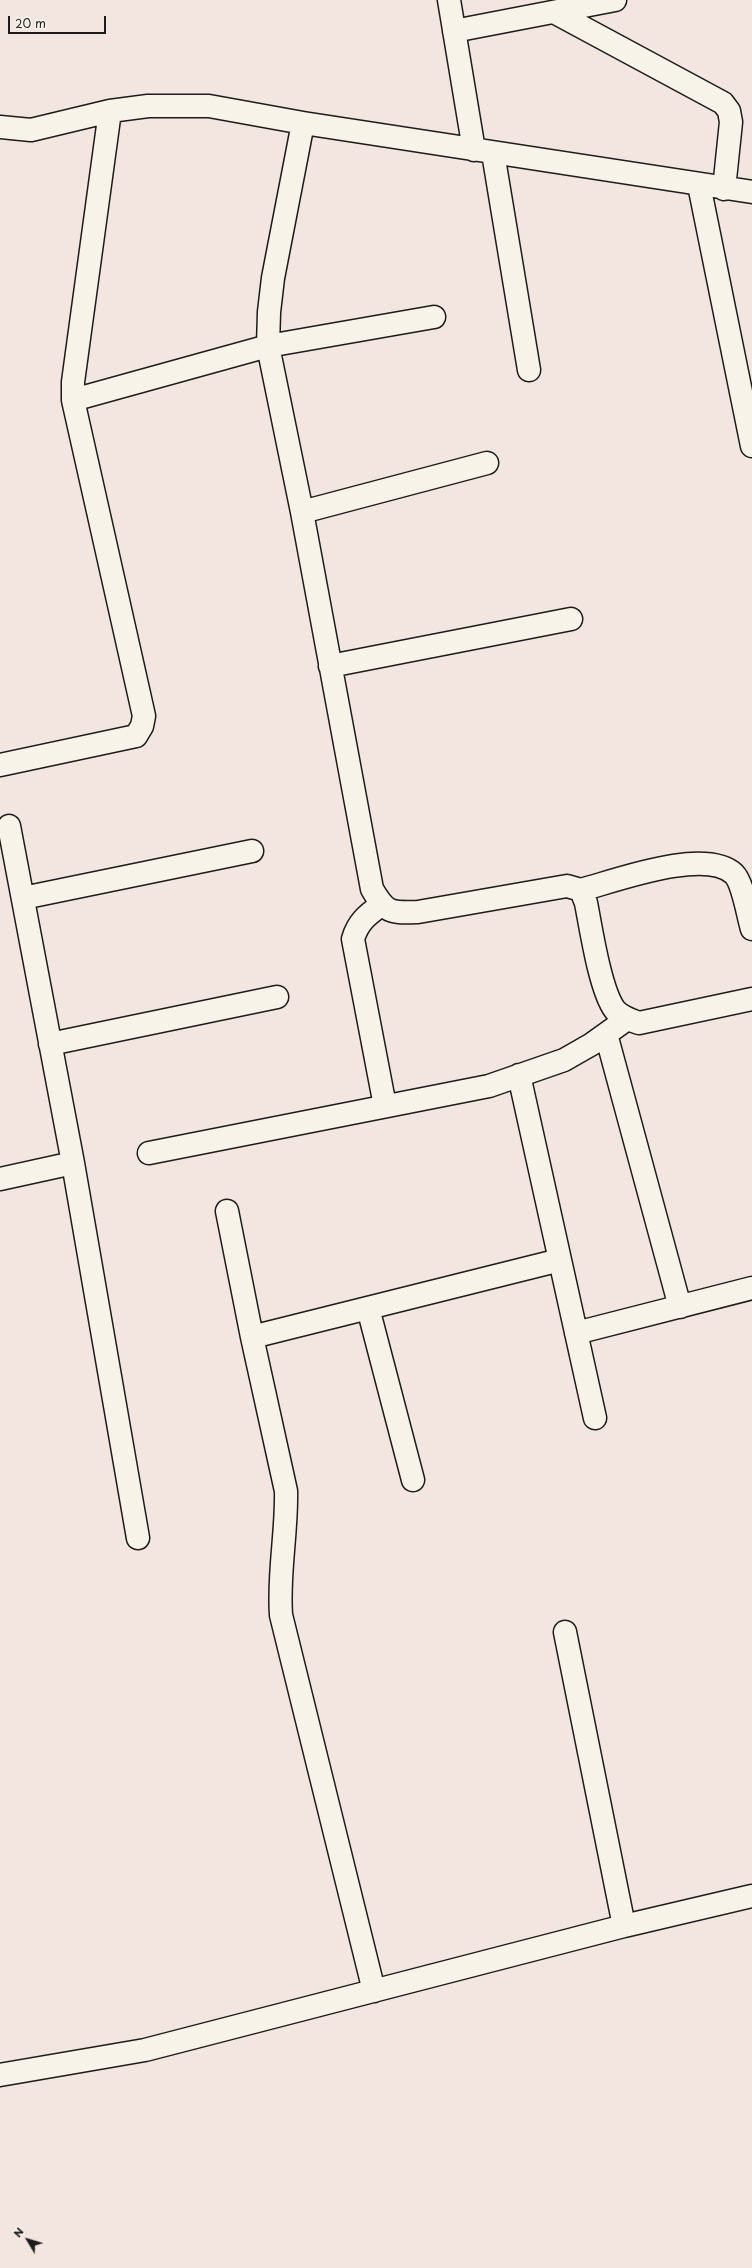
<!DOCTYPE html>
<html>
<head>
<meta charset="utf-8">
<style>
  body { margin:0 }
  #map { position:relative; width:752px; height:2268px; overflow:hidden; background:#f3e5e0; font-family:"Playpen Sans",sans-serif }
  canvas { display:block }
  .north { position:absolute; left:8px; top:2220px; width:40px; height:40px; -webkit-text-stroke:3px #f7f3e8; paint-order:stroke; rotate:308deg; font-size:11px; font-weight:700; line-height:16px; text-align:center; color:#1c1c1c }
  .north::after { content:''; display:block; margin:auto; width:14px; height:18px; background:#1c1c1c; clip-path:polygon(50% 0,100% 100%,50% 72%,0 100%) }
  .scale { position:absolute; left:8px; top:16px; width:98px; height:18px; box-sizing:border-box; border:2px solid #1c1c1c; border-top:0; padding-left:5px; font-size:12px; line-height:14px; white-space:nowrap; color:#1c1c1c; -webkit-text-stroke:3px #f7f3e8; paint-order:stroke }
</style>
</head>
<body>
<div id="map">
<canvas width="752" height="2268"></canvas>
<div class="north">N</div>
<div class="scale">20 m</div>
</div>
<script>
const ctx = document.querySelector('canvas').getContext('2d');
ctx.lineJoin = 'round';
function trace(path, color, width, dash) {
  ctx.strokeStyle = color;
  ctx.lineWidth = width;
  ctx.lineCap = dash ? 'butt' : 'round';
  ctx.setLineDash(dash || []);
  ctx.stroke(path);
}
const minor = new Path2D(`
  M449,0l25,150
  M554,12l169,91 6,8 2,11 -7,67
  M454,31l161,-31
  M303,123l-30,155 -4,34 -1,34 34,166 70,377c14,24 18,24 46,23l149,-26 14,4 5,13c5,25 14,87 29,107 6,7 15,10 24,13l113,-24
  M0,127l31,3 79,-19 38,-5h61l94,17 449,69
  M493,153l36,217
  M699,185l53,261
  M73,400l195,-54 166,-29
  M302,512l185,-49
  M330,666l241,-47
  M0,765l136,-29 6,-10 2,-10 -71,-316v-18l37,-271
  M9,826l64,337 65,375
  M581,890c34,-9 124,-43 153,-16 9,9 14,42 18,55
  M23,898l229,-47
  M381,905c-14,10 -23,17 -28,34l32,167
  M606,1034l74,273
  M50,1044l227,-47
  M519,1075l76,343
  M149,1153l340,-67 75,-26 28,-16 35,-25
  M0,1179l73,-16
  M227,1211l25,126 34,154c1,42 -8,82 -5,124l93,376
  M368,1308l45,172
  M576,1333l176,-45
  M252,1337l308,-77
  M565,1632l59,294
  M0,2075l145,-25 479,-124 128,-30`);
trace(minor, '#1c1c1c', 25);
trace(minor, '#f7f3e8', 22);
</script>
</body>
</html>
